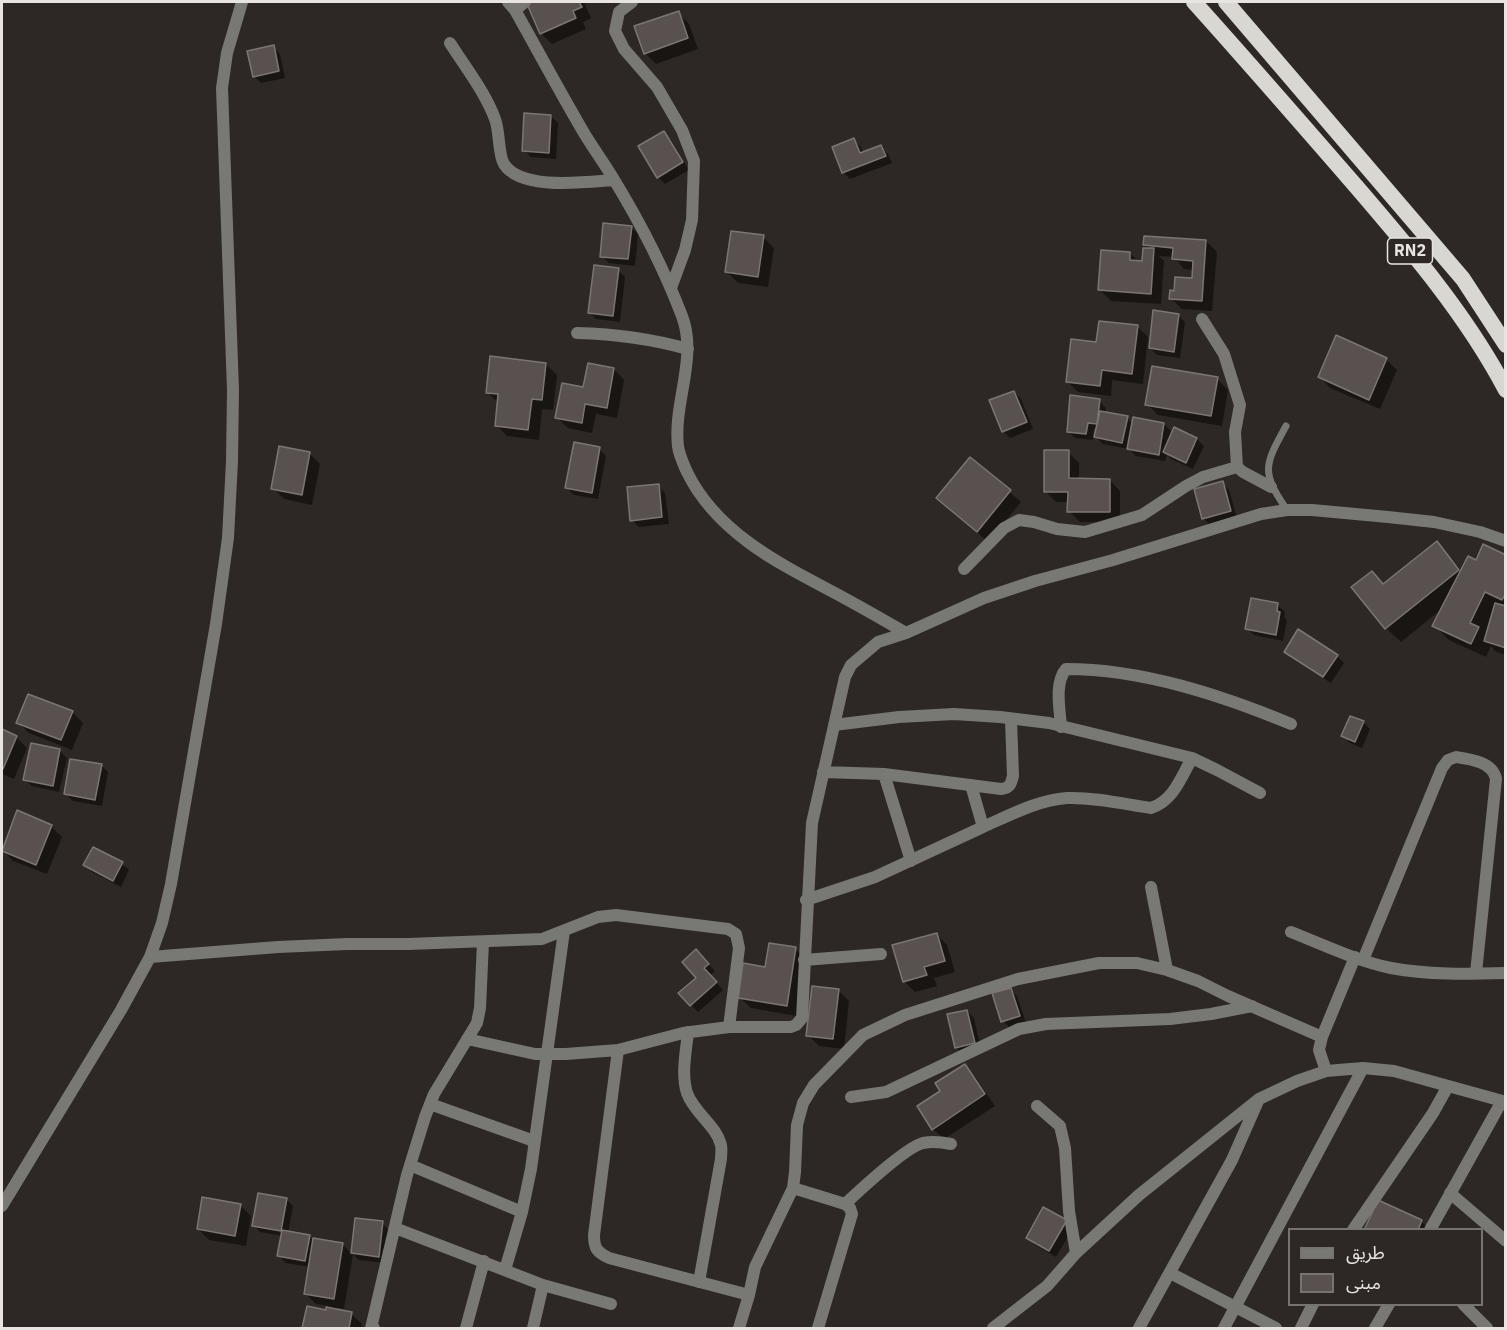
<!DOCTYPE html>
<html>
<head>
<meta charset="utf-8">
<style>
  body { margin:0 }
  #map { position:relative; width:1507px; height:1330px; overflow:hidden; background:#2d2825; font-family:"IBM Plex Sans","Noto Sans Arabic",sans-serif }
  canvas { display:block }
  .frame { position:absolute; inset:0; border:3px solid #e7e4e2; pointer-events:none }
  .legend { position:absolute; left:1288px; top:1228px; width:195px; height:78px; box-sizing:border-box; background:#2d2825; border:2px solid #777371; margin:0; padding:8px 10px; list-style:none; font-size:18px; color:#e7e4e2 }
  .legend li { display:flex; align-items:center; gap:12px; height:30px }
  .legend b { width:30px; border:2px solid #777371 }
</style>
</head>
<body>
<div id="map">
<canvas width="1507" height="1330"></canvas>
<div class="frame"></div>
<ul class="legend">
<li><b style="height:8px;background:#787875"></b>طريق</li>
<li><b style="height:16px;background:#58514f"></b>مبنى</li>
</ul>
</div>
<script>
const ctx = document.querySelector('canvas').getContext('2d');
ctx.lineJoin = 'round';
function paint(path, color) {
  ctx.fillStyle = color;
  ctx.fill(path, 'evenodd');
}
function trace(path, color, width, dash) {
  ctx.strokeStyle = color;
  ctx.lineWidth = width;
  ctx.lineCap = dash ? 'butt' : 'round';
  ctx.setLineDash(dash || []);
  ctx.stroke(path);
}
function write(font, color, halo, rows, align = 'center') {
  ctx.font = font + ' "IBM Plex Sans",sans-serif';
  ctx.lineWidth = 4.5;
  ctx.setLineDash([]);
  ctx.textBaseline = 'middle';
  ctx.strokeStyle = halo;
  ctx.fillStyle = color;
  for (const [text, x, y, turn = 0] of rows) {
    ctx.save();
    ctx.translate(x, y);
    ctx.rotate((+turn || 0) * Math.PI / 180);
    ctx.textAlign = isNaN(turn) ? turn : align;
    if (halo) ctx.strokeText(text, 0, 0);
    ctx.fillText(text, 0, 0);
    ctx.restore();
  }
}
paint(new Path2D(`
  M536,2h48l7,16 -8,4 3,7 -34,15 -11,-11 -12,-28z
  M678,13l11,11 9,25 -42,15 -11,-11z
  M273,47l7,7 5,24 -24,5 -7,-7z
  M551,116l7,7 -2,36 -25,-2 -7,-7z
  M664,133l7,7 18,30 -24,14 -7,-7z
  M854,140l7,7 2,6 18,-6 7,7 4,9 -42,16 -7,-7z
  M631,227l7,7 -3,32 -26,-3 -7,-7z
  M763,237l11,11 -6,39 -30,-4 -11,-11z
  M1206,241l11,11 -5,59 -30,-2 -11,-11 4,-6 18,-13v-9l-9,-1 -10,-12 -15,-1 5,5 -3,43 -50,-3 -11,-11 30,-37 9,9 4,1 7,-13 -5,-5z
  M618,270l7,7 -5,45 -24,-3 -7,-7z
  M1178,315l7,7 -5,36 -23,-3 -7,-7z
  M1137,326l11,11 -5,47 -31,-4 -1,16 -33,-4 -11,-11 31,-37z
  M1386,359l11,11 -17,39 -50,-21 -10,-11z
  M546,364l11,11 -4,35 -11,-1 -3,31 -32,-4 -11,-11 2,-22 -11,-11z
  M614,369l10,11 -7,38 -21,-4 -4,19 -24,-5 -11,-11 27,-28z
  M1217,379l11,11 -6,36 -64,-11 -11,-11z
  M1014,392l7,7 12,30 -23,9 -7,-7z
  M1099,401l7,7v5l21,5 6,6h31l7,7 -2,8 6,-10 22,10 7,7 -11,23 -22,-10 -4,-5 -2,7 -29,-5 -7,-7 -26,-5 -7,-7 2,-7 -4,-1 -1,11 -18,-2 -7,-7z
  M599,449l7,7 -8,43 -24,-4 -7,-7z
  M1068,452l11,11v17h31l10,11v31h-40l-11,-11v-9h-13l-11,-11z
  M309,453l11,11 -8,41 -28,-6 -11,-11z
  M971,459l50,43 -33,40 -50,-44z
  M1222,483l7,7 8,28 -27,7 -7,-7z
  M658,486l7,7 4,31 -30,3 -7,-7z
  M1436,543l26,28 15,-9 29,-6v99l-10,-3 -5,-6 -5,11 -37,-17 -15,-15 9,-17 -42,34 -15,-14 -14,-55 12,12z
  M1278,605l7,7 -1,5 3,3 -4,21 -29,-6 -7,-7z
  M1286,652l51,4 7,7 -13,20 -38,-24z
  M72,712l11,11 -11,27 -43,-17 -11,-11z
  M1363,722l7,7 -8,19 -12,-5 -7,-7z
  M2,731l14,6 11,11 -13,31 -12,-5z
  M32,745l28,6 7,7 -8,34 -27,-6 -7,-7z
  M101,765l7,7 -6,34 -29,-5 -7,-7z
  M51,826l11,11 -15,37 -34,-13 -10,-11z
  M122,864l7,6 -8,17 -29,-15 -7,-7z
  M936,934l11,11 8,27 -21,6 3,8 -22,6 -11,-11z
  M795,949l11,10 -9,57 -46,-8 -11,-10 26,-29z
  M703,958l12,13 -5,4 13,15 -25,22 -18,-18 18,-16z
  M838,990l11,11 -5,48 -25,-3 -11,-11z
  M1010,990l7,6 9,27 -16,5 -7,-7z
  M967,1011l7,7 7,32 -18,4 -7,-7z
  M964,1066l11,11 20,29 -51,33 -11,-10z
  M286,1199l7,7 -5,27 21,4 5,4 28,3 10,10 4,-34 26,3 7,7 -4,33 -26,-3 -6,-6 -9,55 -8,-1v2l15,4 11,10 -1,4h-57l4,-20 19,4 1,-6 -12,-2 -11,-11 4,-26 -23,-4 -7,-7 4,-20 -23,-4 -7,-7z
  M1379,1202l42,19 9,9h-64z
  M240,1205l11,11 -5,30 -37,-6 -11,-11z
  M1066,1221l7,7 -17,29 -21,-12 -7,-7z`), '#0007');
const building = new Path2D(`
  M532,2h47l3,5 -9,4 3,7 -36,16 -13,-30z
  M679,11l9,27 -44,16 -10,-28z
  M274,45l5,26 -26,6 -6,-26z
  M524,113l27,2 -2,38 -27,-2z
  M664,131l19,31 -26,16 -19,-32z
  M854,138l6,15 21,-8 5,11 -44,17 -10,-26z
  M603,223l29,3 -4,33 -28,-2z
  M731,231l33,4 -6,42 -33,-5z
  M1144,236l62,4 -4,61 -33,-2 1,-9 4,1 1,-14 17,1 1,-17 -21,-2 1,-11 -30,-3z
  M1143,248h11l-3,46 -53,-4 3,-40 29,2v8l12,1z
  M594,265l25,3 -6,48 -25,-3z
  M1153,310l26,4 -5,38 -25,-4z
  M1099,321l39,4 -6,49 -30,-4 -2,16 -34,-4 5,-43 25,3z
  M1336,335l51,23 -18,42 -51,-23z
  M490,356l56,7 -4,37 -10,-1 -4,31 -33,-4 3,-32 -12,-1z
  M588,363l26,5 -7,40 -22,-4 -3,19 -27,-5 7,-35 21,4z
  M1152,366l66,11 -7,39 -66,-11z
  M1014,391l13,31 -25,10 -13,-32z
  M1070,395l30,4 -3,25 -9,-1 -2,11 -19,-2z
  M1100,411l28,5 -6,27 -28,-6z
  M1133,417l31,6 -5,32 -32,-6z
  M1174,427l23,11 -11,25 -23,-11z
  M574,442l26,5 -8,46 -27,-5z
  M279,446l31,6 -8,43 -31,-6z
  M1044,450h25v28l41,1v33h-43l1,-20h-24z
  M970,457l41,33 -34,42 -41,-34z
  M1223,481l8,30 -29,8 -8,-30z
  M659,484l3,33 -32,4 -3,-34z
  M1437,541l22,29 -74,59 -34,-42 21,-16 11,13z
  M1483,544l23,11v38l-4,7 -17,-8 -15,31 9,4 -8,17 -39,-18 36,-70 8,4z
  M1251,598l27,5 -1,8 3,1 -4,23 -31,-6z
  M1495,603l11,3v42l-22,-7z
  M1298,629l40,26 -15,22 -39,-25z
  M28,694l45,17 -12,29 -45,-17z
  M1350,716l14,5 -9,21 -14,-6z
  M2,729l15,7 -14,33h-1z
  M31,743l29,6 -7,37 -30,-6z
  M70,759l32,5 -7,36 -31,-6z
  M17,810l35,15 -16,40 -34,-14z
  M93,847l30,15 -10,19 -30,-16z
  M937,933l8,28 -21,6 3,8 -24,7 -11,-37z
  M769,943l27,4 -9,59 -49,-8 5,-35 22,4z
  M696,949l13,15 -5,4 13,14 -27,24 -12,-13 18,-15 -14,-16z
  M812,986l27,3 -6,50 -27,-3z
  M1011,988l9,28 -19,6 -9,-29z
  M967,1010l8,33 -20,5 -8,-34z
  M965,1064l20,30 -53,36 -15,-24 23,-15 -5,-8z
  M258,1193l29,5 -6,33 -29,-5z
  M202,1197l39,7 -6,32 -38,-7z
  M1378,1200l44,20 -4,10h-54z
  M1043,1207l24,13 -18,31 -23,-13z
  M355,1218l28,3 -4,36 -28,-4z
  M282,1230l28,5 -5,26 -28,-5z
  M313,1238l30,5 -9,56 -30,-5z
  M307,1306l19,4v-3l26,5 -3,16h-47z`);
paint(building, '#58514f');
trace(building, '#7c7673', 1.5);
trace(new Path2D(`
  M1286,426c-22,40 -25,46 1,84`), '#787875', 7);
trace(new Path2D(`
  M508,2l7,8c23,41 45,82 69,123 9,15 20,30 29,45 27,44 51,91 69,138 16,42 -9,87 -4,130 1,9 5,17 9,26 29,60 91,91 148,121 24,13 47,26 71,40
  M632,2l-13,10 -4,19 9,18 33,38 25,43 12,31 -2,59 -7,30 -14,38
  M515,10l10,-8
  M450,43c16,25 35,49 45,76 5,13 3,36 9,45 17,27 82,18 110,16
  M1202,319l22,35 16,51 -5,27 2,35 6,5 28,15
  M577,333c38,1 75,6 111,16
  M964,569l40,-41 15,-8 15,2 23,7 28,3 57,-17 44,-29 17,-9 34,-10
  M834,725l65,-8 55,-3 46,3 49,6 143,35 25,12 43,23
  M1061,727c-1,-17 -7,-44 5,-58 76,0 155,26 225,55
  M823,772l61,2 117,15c9,-1 10,-5 12,-13l-2,-57
  M884,774l27,87
  M983,827c27,-12 55,-27 84,-29 28,-1 57,6 84,10 22,-7 30,-30 41,-50
  M1151,887l16,83
  M806,900l69,-23 108,-50 -12,-42
  M1291,932c33,13 66,29 100,36 36,7 77,6 115,5
  M150,957l128,-10 69,-3h61l134,-5 56,-22 18,-2 112,14 8,5 3,14 -10,79
  M804,960l77,-6
  M1363,960l79,-192 6,-8 8,-3c14,2 37,5 40,22l-20,194
  M688,1032c-2,20 -7,42 -1,61 7,20 29,32 34,52 1,4 0,10 0,14l-22,123
  M467,1039l68,15h31l52,-4
  M1326,1071l-7,-21 3,-13 33,-80
  M851,1097l35,-5 133,-63 27,-5 124,-5 41,-5 41,-8
  M430,1104l104,37
  M1037,1106l23,20 5,22 4,63 7,42
  M410,1165l112,47
  M793,1188l2,-16 2,-47 6,-22 11,-18 49,-50 42,-20 113,-36 81,-16h38l30,7 31,11 30,15 94,41
  M1450,1193l56,48
  M845,1204c15,-14 61,-57 78,-61 10,-2 18,-1 28,1
  M2,1206l119,-196 29,-53 12,-34 9,-39 45,-260 12,-86 4,-77 1,-71 -11,-302 5,-35 15,-51
  M395,1228l148,57 -10,43
  M1353,1230l80,-117 15,-27
  M1430,1230l72,-129
  M505,1270l17,-58 9,-43 33,-238
  M1170,1273l106,55
  M543,1285l68,19
  M749,1295l6,-28 38,-79 52,16 5,4 2,6 -34,114
  M1463,1304l24,24
  M374,1328h-3l36,-153 18,-58 9,-23 43,-71 3,-15 3,-66
  M466,1328l18,-67
  M739,1328l10,-33 -140,-37c-12,-6 -15,-9 -15,-23l24,-185 65,-17 46,-6h62l5,-2 6,-7 10,-195 33,-146 6,-12 27,-23 28,-9 78,-35 51,-17 78,-21 148,-46 26,-4h25l76,7 46,5 46,10 26,9
  M993,1328l54,-42 29,-33 63,-58 120,-96 38,-18 29,-10 37,-3 31,3 112,31
  M1139,1328l93,-168 26,-59
  M1224,1328l139,-260
  M1301,1328l12,-24
  M1375,1328l14,-24`), '#787875', 12);
trace(new Path2D(`
  M1194,2c54,60 107,121 160,182 55,64 112,130 152,206
  M1226,2l237,277 43,66`), '#d8d7d1', 16);
for (const [x, y, w] of [
  [1410,251,45]
]) {
  const box = new Path2D();
  box.roundRect(x - w / 2, y - 13, w, 26, 4.5);
  ctx.fillStyle = '#2d2825';
  ctx.fill(box);
  trace(box, '#e7e4e2', 1.5);
}
write('bold 16px', '#e7e4e2', null, [
  ["RN2",1410,251]
]);
</script>
</body>
</html>
